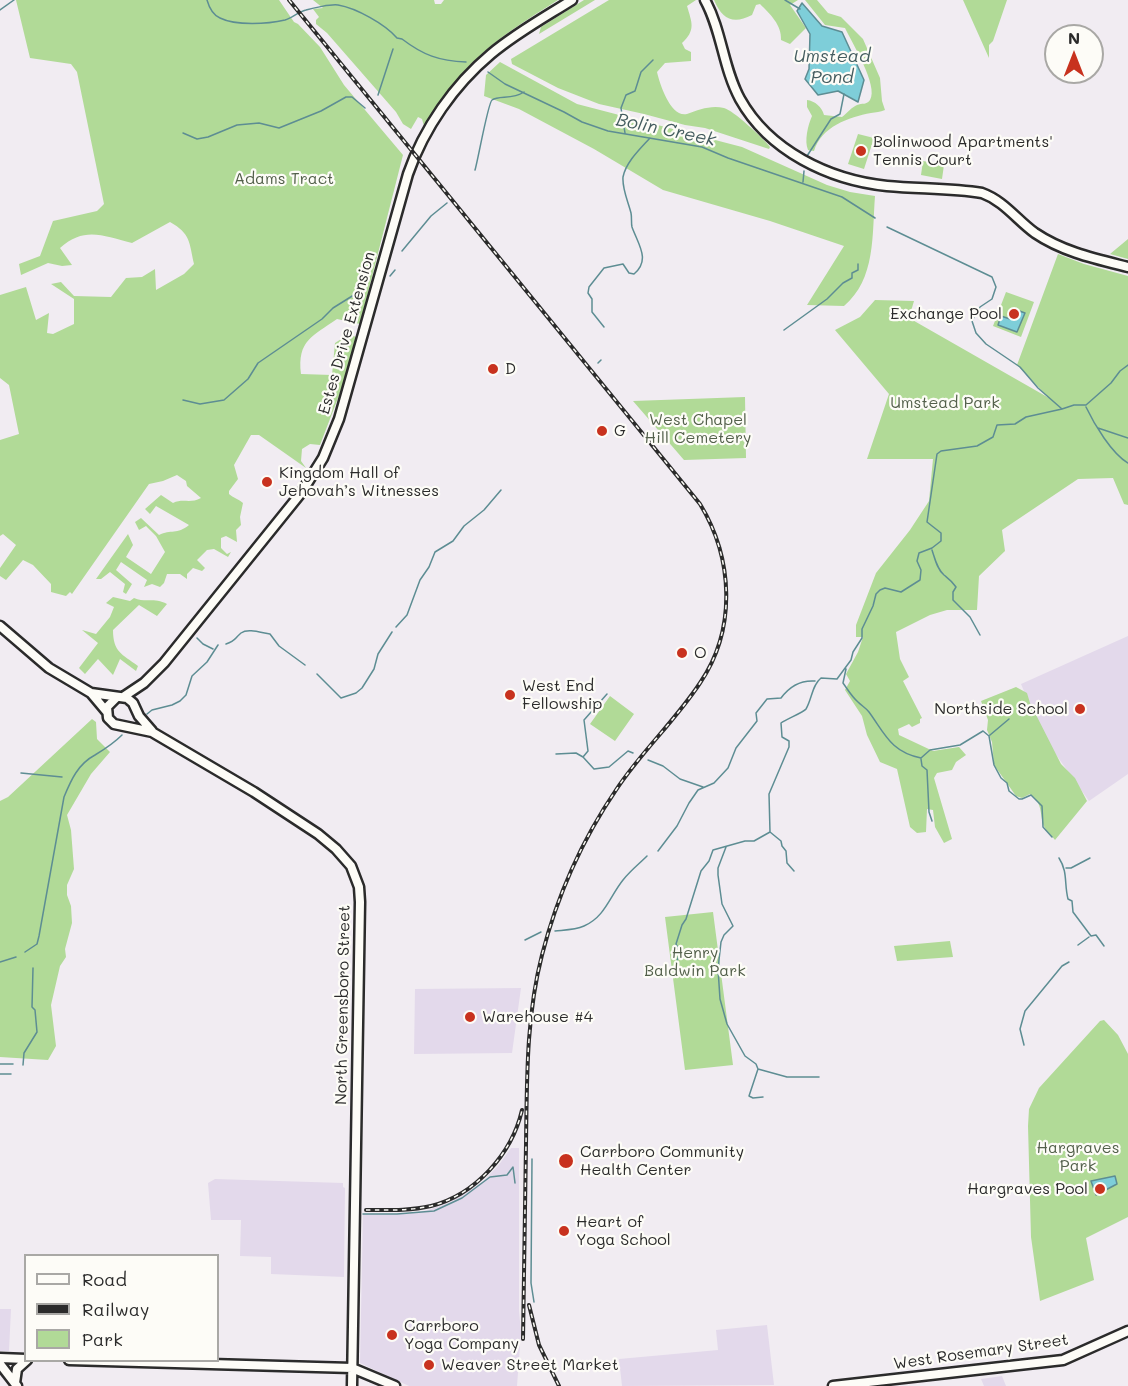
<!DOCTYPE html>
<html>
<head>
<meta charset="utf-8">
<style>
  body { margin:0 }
  #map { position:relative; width:1128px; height:1386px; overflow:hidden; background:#f1ecf2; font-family:Mali,sans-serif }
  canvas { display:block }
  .legend { position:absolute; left:24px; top:1254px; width:195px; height:108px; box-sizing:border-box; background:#fdfcf7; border:2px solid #a9a8a5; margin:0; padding:8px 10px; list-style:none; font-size:18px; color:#2b2b2b }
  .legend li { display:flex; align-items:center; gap:12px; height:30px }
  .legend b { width:30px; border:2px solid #a9a8a5 }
  .north { position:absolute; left:1044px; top:24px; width:60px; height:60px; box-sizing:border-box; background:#fdfcf7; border:2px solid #a9a8a5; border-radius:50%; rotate:0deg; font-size:16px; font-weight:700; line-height:24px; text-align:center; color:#2b2b2b }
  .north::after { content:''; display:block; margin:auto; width:21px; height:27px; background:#c8321e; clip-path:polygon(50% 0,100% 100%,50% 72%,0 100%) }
</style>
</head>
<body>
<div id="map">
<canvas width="1128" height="1386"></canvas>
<ul class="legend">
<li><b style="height:8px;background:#fdfcf7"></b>Road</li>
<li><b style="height:8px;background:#2b2b2b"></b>Railway</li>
<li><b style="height:16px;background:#b1da97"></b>Park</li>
</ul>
<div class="north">N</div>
</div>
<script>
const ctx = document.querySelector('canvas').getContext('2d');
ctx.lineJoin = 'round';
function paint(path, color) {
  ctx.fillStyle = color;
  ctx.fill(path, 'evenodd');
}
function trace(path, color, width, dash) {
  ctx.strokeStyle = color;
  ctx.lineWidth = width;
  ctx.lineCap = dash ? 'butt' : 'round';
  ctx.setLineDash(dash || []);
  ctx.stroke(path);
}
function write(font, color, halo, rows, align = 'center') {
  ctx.font = font + ' Mali,sans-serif';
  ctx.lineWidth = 4.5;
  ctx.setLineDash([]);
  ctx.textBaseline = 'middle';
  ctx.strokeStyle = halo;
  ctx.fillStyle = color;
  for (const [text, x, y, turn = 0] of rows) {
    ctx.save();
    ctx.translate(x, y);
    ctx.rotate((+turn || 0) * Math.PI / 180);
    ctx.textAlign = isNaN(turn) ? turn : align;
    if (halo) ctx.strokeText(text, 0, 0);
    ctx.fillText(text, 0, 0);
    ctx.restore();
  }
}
paint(new Path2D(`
  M1128,636v138l-39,27 -47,-66 -21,-51z
  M521,988l-9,65 -98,1 1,-65z
  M511,1148h8v163l2,21 -4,54h-108l-49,-23 3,-149h45l20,-4 20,-7 18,-10 17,-12 15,-15z
  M215,1179l128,4v4l2,1 -1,89 -73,-3v-17l-31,-1 1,-36h-30l-3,-37z
  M0,1309h11l-2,42h-9z
  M767,1325l7,60 -152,1 -3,-27 99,-9 -2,-20z
  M1002,1376l4,10h-22l-3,-7z`), '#e3d9eb');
paint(new Path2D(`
  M16,0h263l15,22 4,2 22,23 24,38 59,70 -43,169 -23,-5c-24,17 -40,21 -36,55l31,1 3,-32 14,-9 7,3 -13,48 -23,60 -10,-1 -8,5 -1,12 5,7 -47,-33h-8l-17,30 4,14 -9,12v3c4,4 10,5 14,9l-3,14 1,8 -5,5 1,12 -11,-6 -5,2v10l6,6 4,-2 -3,5 -14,-8 -7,1 -10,10 8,8 -3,3 -9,-3 -6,6v5l-7,-5h-13l-3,9 -4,4 -8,-3 -8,3 3,-7 -26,-18 -5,8 16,14 -6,10 -3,-2 2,-8 -15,-12 -9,7h-5l32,-45 5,11 -7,12 25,17 14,-22 -9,-16 -10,-10 -7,4 -4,-8 6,-4 18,17c12,-6 18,0 30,-10l-33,-19 -6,8 -5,-5 16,-14 12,8c10,-5 17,1 28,-5l-14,-12 -1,-5 -9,-6 -14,6 -14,3 -77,110 -2,-2 -4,4 -15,-4v-8l-18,-19 -10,-5 -17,20 -6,-4v-8l16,-23 -13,-11 -3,2v-96l19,-6 -10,-49 -9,-7v-83l26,-8 10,33 13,-7 -2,20 6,1 21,-10v-25l-23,-15 10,-2 13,14 37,1 15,-19 16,-1 13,-8 1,21 28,-16 10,-10c-5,-22 -3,-30 -24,-42l-38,21c-29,-7 -47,-17 -72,5l12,17 -10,1 -14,-3 -27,12 -2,-11 21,-8 13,-35 44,-10 7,-7 -27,-132 -6,-8 -41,-6z
  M313,0h121l1,4h6l3,-4h114c-30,19 -61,38 -86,63 -19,19 -33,41 -48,63l-2,-7 -4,-2 -7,12 -8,-5 -7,-12 -69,-79 -11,-9v-4l3,-3 -6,-8 10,-1z
  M584,0h11l-56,34 2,-7z
  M609,0h87l-9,6c5,17 9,24 -5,37l3,6 6,3v9l-26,2 -8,9c3,13 14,46 30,42 12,-4 23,-9 37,-6 9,2 39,30 46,39l-1,2 -64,-21 -20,-3 -41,-11 -45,-10 -41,-16 -46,-24 -1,-5z
  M714,0h84l-8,5 16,23 -16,16 -9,-4c1,-15 -11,-26 -21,-36l-4,1 -4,10c-19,10 -30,4 -38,-15z
  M805,0h12l11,13 13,4 22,22 17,39 2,23 3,9c-5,2 -9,2 -14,3 -22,4 -50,14 -57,38l-6,-1c-4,-9 0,-25 4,-34l-5,-9v-7c8,1 15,7 17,15l18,2c5,-4 10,-10 15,-12 5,-2 10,0 13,-5 9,-14 -19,-59 -25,-72l-20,-3z
  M963,0h44l-14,41 -4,4v13z
  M500,62l77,42 165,43 85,38 23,7 25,4c-3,39 1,83 -31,110l-37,-1 37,-59 -74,-25 -107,-31 -69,-41 -75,-40 -35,-13 2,-21z
  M858,134l16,4 -10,31 -16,-5z
  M923,161l21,4 -2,14 -21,-4z
  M1128,239v20l-18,-5z
  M1058,254l26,10 44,12v229l-4,-1 -11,-26 -35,1 -76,51 3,21 -26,25 -2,34h-30l-17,5 -34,17 4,27 9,18 -6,4 19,37 -2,1v4l-8,4 -3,-3 -11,5 1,6 34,16 26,-4 7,8 -10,7 -4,8 -15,3 -3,5 18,61 -8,4 -9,-16 -2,-17 -6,-1 -1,23 -9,1 -7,-6 -13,-58 -17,-7 -13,-27 -5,-19 -17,-26 5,-9 -4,-7 12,-22 5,-15h-7v-12l20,-52 34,-43 19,-29 4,-42h-66l22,-65 -54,-64 25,-13 15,-17 39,1 -5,17 140,80 -32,-33z
  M1006,292l28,10 -13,35 -28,-11z
  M745,397l1,61 -62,2 -51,-59z
  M113,597l17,4 4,-3c11,5 20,-1 33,6l-10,12 -18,-11 -26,25c0,22 9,24 25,36l-2,5 -16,-12 -7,16 -15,-16 -13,15 -6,-6 19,-25 -16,-13 14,4 14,-17 4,-10 -8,-4z
  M1016,687l11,6 3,10 31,61 14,14 12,23 -32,39c-4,-5 -10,-10 -12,-16 -3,-13 -1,-21 -13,-30l-8,4 -6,-2 -22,-31 -2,-23 -5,-12 1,-10 -7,-19z
  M610,696l24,18 -19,27 -25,-17z
  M92,719l4,3 1,17 13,13 -19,22 -24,41 4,15 3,39 -7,16v10l4,11 1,17 -7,26 1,8 -6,9 -9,39 5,41 -8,14 -48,-3v-256l8,-4z
  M713,912l20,153 -48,5 -20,-153z
  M950,941l3,16 -56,4 -3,-15z
  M1104,1020l14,15 10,19v163l-42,21 8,42 -54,21 -9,-64 -3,-111 1,-17 10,-21 61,-67z`), '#b1da97');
const water = new Path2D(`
  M802,3l20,23 20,6 22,48 -6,22 -20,-11 -20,4 -13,-16 4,-10 1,-35 -13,-23z
  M1014,309l11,4 -8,19 -19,-7 3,-9 9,3z
  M1115,1176l2,8 -21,11 -5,-14z`);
paint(water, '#7eced9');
trace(water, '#5d8d93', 1.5);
trace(new Path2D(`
  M207,0c2,7 6,15 13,18 16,8 48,6 65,2 7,-2 13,-8 21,-10 7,-2 25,-6 32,-5 18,3 47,19 59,33l5,1c21,16 37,22 64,23
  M785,0l15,9
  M0,10l14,-10
  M488,72l17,12 59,28 18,10 26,9 94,16 26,11 114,39 33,21
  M378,95l15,-46
  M183,133l14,6 11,-2 29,-12 22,-2 20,5 42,-17 25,-14h6l13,11
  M625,133l-4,-25 5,-13 9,-4 6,-19 12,-12
  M807,156l24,-37 9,-5 4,-20
  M475,170c3,-10 13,-67 17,-70 7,-5 20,0 32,-8
  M803,182l1,-11
  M887,227l105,50 4,10 -4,12 -12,8 -8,14 4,12 10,11 34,23 18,21 24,21 12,-4h12l25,-22 9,-12 8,-6
  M402,251l29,-35 16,-13
  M390,276l5,-6
  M604,327l-12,-15v-13l-4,-6 1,-6 15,-19 19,-4 6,9 5,1c17,-14 4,-30 -2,-47 -1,-4 0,-9 -1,-14 -3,-12 -9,-24 -8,-36 3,-15 17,-28 27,-39
  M784,330l43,-31 16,-16 9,-5v-5l6,-3v-6
  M598,363l3,-3
  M183,400l17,4 24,-4 24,-21 10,-16 64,-44 11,-11 32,-20
  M1086,407c8,17 26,47 42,56
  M1098,428l30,10
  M932,550c3,9 5,19 12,25 5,4 8,6 12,12l-3,5v8l17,17 10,18
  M396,627l11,-12 13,-35 9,-13 6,-15 18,-11 11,-15 20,-16 17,-20
  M197,638l6,6 10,5
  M226,644c10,-3 8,-5 15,-11 7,-5 21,0 29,1l9,12 26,19
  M846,669l-3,14c5,7 9,14 15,19 4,4 8,6 11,10 16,22 22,40 52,46l9,-8 30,-5 23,-14 6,5 5,29 7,13 6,5 2,8 10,8h3l9,-4 11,11 1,21 9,10
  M317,674l24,24 15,-5 6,-5 12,-19 4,-15 14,-22
  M147,714l5,-4 20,-5 8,-4 6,-6 6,-19 15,-14 11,-17
  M990,735l19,-16
  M556,754l20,-1 7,4 11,12 15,-2 19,-16 5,2
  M583,757l5,-6 -4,-31 23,-26
  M921,759l1,7 5,4 2,42 3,9
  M648,760l15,6 17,13 23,8
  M21,773l41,4
  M770,832l11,9 1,5 4,5 1,12 7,8
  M726,847l-8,21v7l4,29 11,22 -9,9 -3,7 -3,27 2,30 7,25 18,32 11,8 2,5 29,8h32
  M658,851l19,-25 12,-23 9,-13 16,-7 14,-15 8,-20 21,-27 -1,-8 11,-14 14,-1c8,-11 20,-18 34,-17
  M1059,858c9,14 5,25 9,41l4,2 1,11 18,24 5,-1 8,11
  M1066,868h5l19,-10
  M555,931c9,-1 20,-1 29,-5 21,-9 26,-30 39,-46 7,-9 16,-16 24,-24
  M525,940l16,-8
  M1078,945l11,-8
  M25,952l12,-8 2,-8 25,-139c7,-17 14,-33 31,-42 10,-6 18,-11 27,-20
  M0,962l16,-5
  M675,965c4,-8 6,-13 1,-21l6,-19 4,-6 15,-48 8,-10 4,-11 32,-9h9l16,-9 -1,-38 20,-47v-6l-7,-4 -1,-14c6,-4 23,-11 25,-14 6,-10 6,-24 15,-31l16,1 14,-19 2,-8 9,-14v-9l11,-23 3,-12 4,-4 5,-2 16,4 19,-12 1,-10 -4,-9 2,-8 13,-5 9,-7v-8l-14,-11 10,-68 4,-3 36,-5 16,-9 4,-12 18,-1 11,-7 36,-8
  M1024,1045l-4,-16 5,-18 37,-45 7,-4
  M0,1064h13
  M23,1065l1,-12 13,-21 -2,-22 -3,-3 1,-39
  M758,1069l-9,27 4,2 10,-1
  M0,1074h11
  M532,1159l-1,124 3,19
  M363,1214h34l37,-3 28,-13 28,-21 17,-2 6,-8 2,16`), '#5d8d93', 1.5);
const secondary = new Path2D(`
  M705,0c17,31 18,68 35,99 29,52 89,81 147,87 32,3 64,2 95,7 22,8 35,27 53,40 28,19 61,26 93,34
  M0,626l49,42 42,25 16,19
  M91,693l36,5 6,5 6,13 13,15
  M123,697l21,-14 20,-20 137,-170 22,-35 16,-39 69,-245c16,-46 46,-89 83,-120 25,-21 54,-37 81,-54
  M116,698l-9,9 1,11 6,6 38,8 102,60 64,42 18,15 15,17 8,21 1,15 -8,484
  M0,1358l26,1
  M69,1360l283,8 43,18
  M0,1364l17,22
  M15,1383l2,-14 10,-9
  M833,1386l230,-26 65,-29`);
trace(secondary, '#2b2b2b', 13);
trace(secondary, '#fdfcf7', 8);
const rail = new Path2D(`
  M289,0l411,504c33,54 37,125 0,179 -25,38 -59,69 -84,107 -34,50 -59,106 -74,165 -16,62 -15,126 -16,189 -1,65 -2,130 -3,195
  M366,1210c21,0 43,1 65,-4 44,-11 81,-52 91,-96
  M529,1305l10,40 20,41`);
trace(rail, '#2b2b2b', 4);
trace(rail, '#fdfcf7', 1.5, [4.5]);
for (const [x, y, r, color] of [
  [861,151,6,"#c8321e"],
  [1014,314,6,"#c8321e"],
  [493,369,6,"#c8321e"],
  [602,431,6,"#c8321e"],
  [267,482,6,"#c8321e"],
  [682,653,6,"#c8321e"],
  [510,695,6,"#c8321e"],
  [1080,709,6,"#c8321e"],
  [470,1017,6,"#c8321e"],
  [566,1161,8,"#c8321e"],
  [1100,1189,6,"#c8321e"],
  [564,1231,6,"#c8321e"],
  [392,1335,6,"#c8321e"],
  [429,1365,6,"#c8321e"]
]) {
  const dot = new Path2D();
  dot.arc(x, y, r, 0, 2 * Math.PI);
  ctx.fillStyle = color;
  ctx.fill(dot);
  trace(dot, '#fdfcf7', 2);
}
write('16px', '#2b2b2b', '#fdfcf7', [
  ["Bolinwood Apartments'",873,142],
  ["Tennis Court",873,160],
  ["Exchange Pool",1002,314,"right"],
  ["D",505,369],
  ["G",614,431],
  ["Kingdom Hall of",279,473],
  ["Jehovah’s Witnesses",279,491],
  ["O",694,653],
  ["West End",522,686],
  ["Fellowship",522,704],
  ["Northside School",1068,709,"right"],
  ["Warehouse #4",482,1017],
  ["Carrboro Community",580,1152],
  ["Health Center",580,1170],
  ["Hargraves Pool",1088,1189,"right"],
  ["Heart of",576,1222],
  ["Yoga School",576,1240],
  ["Carrboro",404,1326],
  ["Yoga Company",404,1344],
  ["Weaver Street Market",441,1365]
], 'left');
write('16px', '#53604b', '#fdfcf7', [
  ["Adams Tract",284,179],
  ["Umstead Park",945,403],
  ["West Chapel",698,420],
  ["Hill Cemetery",698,438],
  ["Henry",695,953],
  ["Baldwin Park",695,971],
  ["Hargraves",1078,1148],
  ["Park",1078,1166]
]);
write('16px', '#2b2b2b', '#fdfcf7', [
  ["Estes Drive Extension",347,333,-74],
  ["North Greensboro Street",343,1005,-89],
  ["West Rosemary Street",981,1352,-8]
]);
write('italic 18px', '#445c5f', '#fdfcf7', [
  ["Umstead",832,56],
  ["Pond",832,77],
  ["Bolin Creek",666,130,12]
]);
</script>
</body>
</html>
